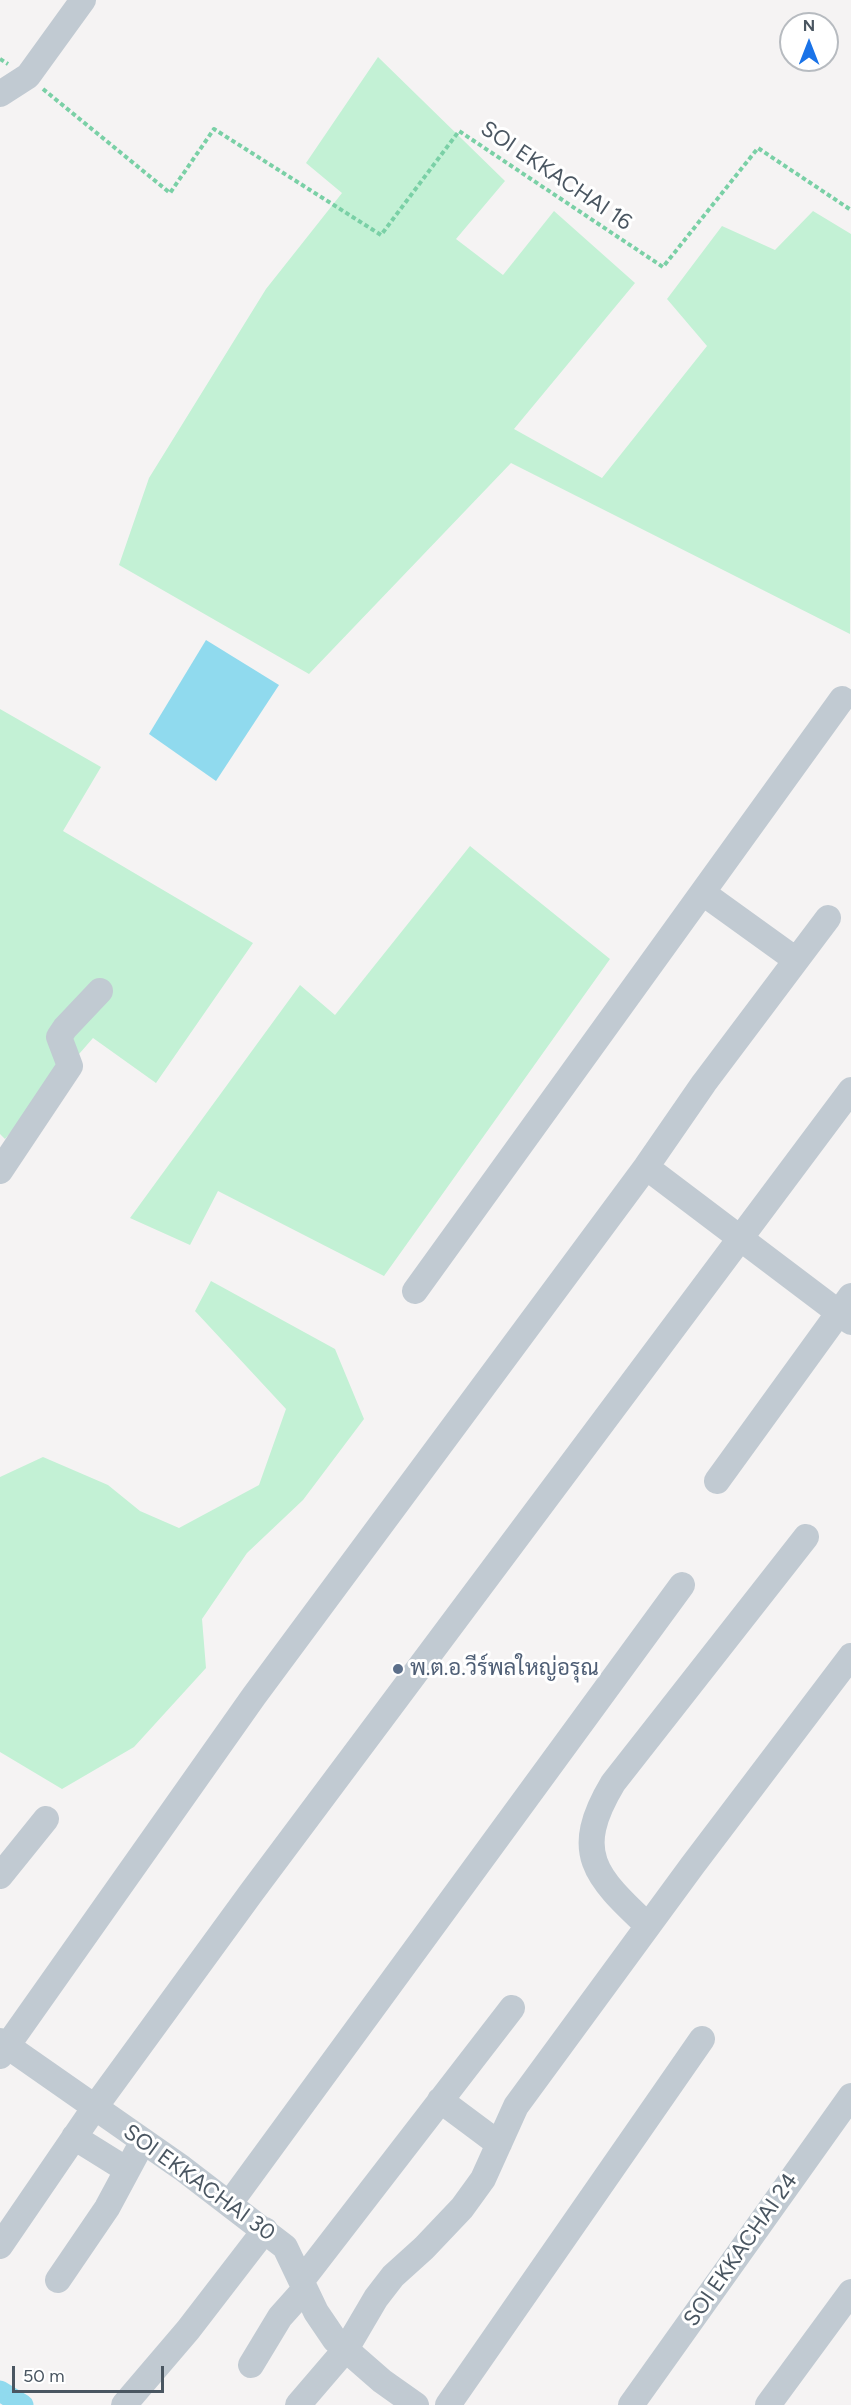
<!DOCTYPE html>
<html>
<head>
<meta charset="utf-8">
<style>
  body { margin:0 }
  #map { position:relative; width:851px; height:2405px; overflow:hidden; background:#f5f3f3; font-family:Figtree,sans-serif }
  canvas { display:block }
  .north { position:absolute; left:779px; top:12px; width:60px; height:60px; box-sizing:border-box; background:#fff; border:2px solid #b7bbc0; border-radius:50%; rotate:0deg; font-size:16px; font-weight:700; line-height:24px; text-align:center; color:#4a5661 }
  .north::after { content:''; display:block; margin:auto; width:21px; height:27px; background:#1a73e8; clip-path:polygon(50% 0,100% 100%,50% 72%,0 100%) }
  .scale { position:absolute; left:12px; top:2366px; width:152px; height:27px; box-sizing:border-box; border:3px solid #4a5661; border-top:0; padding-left:8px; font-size:18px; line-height:21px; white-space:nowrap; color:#4a5661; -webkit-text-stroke:4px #fff; paint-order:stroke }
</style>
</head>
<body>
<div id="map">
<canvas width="851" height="2405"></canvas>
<div class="north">N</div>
<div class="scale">50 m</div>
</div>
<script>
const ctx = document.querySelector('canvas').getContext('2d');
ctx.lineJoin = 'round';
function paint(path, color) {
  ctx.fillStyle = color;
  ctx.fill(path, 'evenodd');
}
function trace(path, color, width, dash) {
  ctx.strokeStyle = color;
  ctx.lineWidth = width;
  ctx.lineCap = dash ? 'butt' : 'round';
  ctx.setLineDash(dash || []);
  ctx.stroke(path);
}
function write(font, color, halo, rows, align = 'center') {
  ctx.font = font + ' Figtree,Sarabun,sans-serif';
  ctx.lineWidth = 6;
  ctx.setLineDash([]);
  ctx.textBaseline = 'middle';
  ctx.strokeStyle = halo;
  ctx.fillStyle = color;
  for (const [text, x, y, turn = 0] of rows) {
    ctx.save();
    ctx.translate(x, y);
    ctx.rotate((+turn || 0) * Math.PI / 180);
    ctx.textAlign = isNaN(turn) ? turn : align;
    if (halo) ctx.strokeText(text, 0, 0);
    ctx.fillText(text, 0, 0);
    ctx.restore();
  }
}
paint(new Path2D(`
  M378,57l127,124 -49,58 47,36 51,-64 81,72 -121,146 88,49 105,-132 -40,-47 55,-73 53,24 38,-39 38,23 -1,400 -339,-171 -202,211 -190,-109 30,-87 117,-189 76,-96 -36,-30z
  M0,709l101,58 -38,64 190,112 -97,140 -63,-45 -88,101 -5,-5z
  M470,846l140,113 -226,317 -166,-85 -28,54 -60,-27 170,-233 35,30z
  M211,1281l124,68 29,70 -61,81 -56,53 -45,66 4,49 -72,79 -72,42 -62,-37v-275l43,-20 65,28 32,26 39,17 80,-43 27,-76 -91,-98z`), '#c3f1d5');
paint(new Path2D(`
  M206,640l73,45 -63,96 -67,-47z`), '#90daee');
trace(new Path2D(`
  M0,2391l23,14`), '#90daee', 21);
trace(new Path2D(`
  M0,59l8,5
  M43,89l127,104 44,-64 167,106 78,-104 204,136 95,-119 93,62`), '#7ad0a6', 4, [4.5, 3]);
trace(new Path2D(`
  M0,94l28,-18 55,-76
  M703,893l93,67
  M646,1167l205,155
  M0,1171l70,-105 -11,-29 6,-9 35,-37
  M415,1291l427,-592
  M717,1481l134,-185
  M0,1876l46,-57
  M648,1926c-53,-50 -77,-73 -35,-143l193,-246
  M0,2041l182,127 103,79 31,65 19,28 47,41 34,24
  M0,2056l254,-360 392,-529 58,-84 124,-165
  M440,2100l59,44
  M74,2137l53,33
  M230,2203l452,-618
  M0,2246l95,-139 156,-214 600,-803
  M58,2280l49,-72 36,-67
  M302,2280l210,-272
  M251,2365l29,-48 25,-28
  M124,2405l64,-75 77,-100
  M298,2405l48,-56 30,-51 17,-22 31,-28 38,-40 21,-29 33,-73 176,-240 159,-210
  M448,2405l254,-366
  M631,2405l220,-309
  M768,2405l83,-113`), '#c1cad2', 26);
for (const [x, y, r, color] of [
  [398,1669,6,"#5c6f8a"]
]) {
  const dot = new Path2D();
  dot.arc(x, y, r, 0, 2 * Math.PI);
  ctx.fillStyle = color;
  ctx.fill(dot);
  trace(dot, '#fff', 2);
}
write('22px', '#4a5661', '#fff', [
  ["SOI EKKACHAI 16",556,176,34],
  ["SOI EKKACHAI 30",199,2183,36],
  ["SOI EKKACHAI 24",741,2250,-55]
]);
write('22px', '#4e5e75', '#fff', [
  ["พ.ต.อ.วีร์พลใหญ่อรุณ",410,1669]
], 'left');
</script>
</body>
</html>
